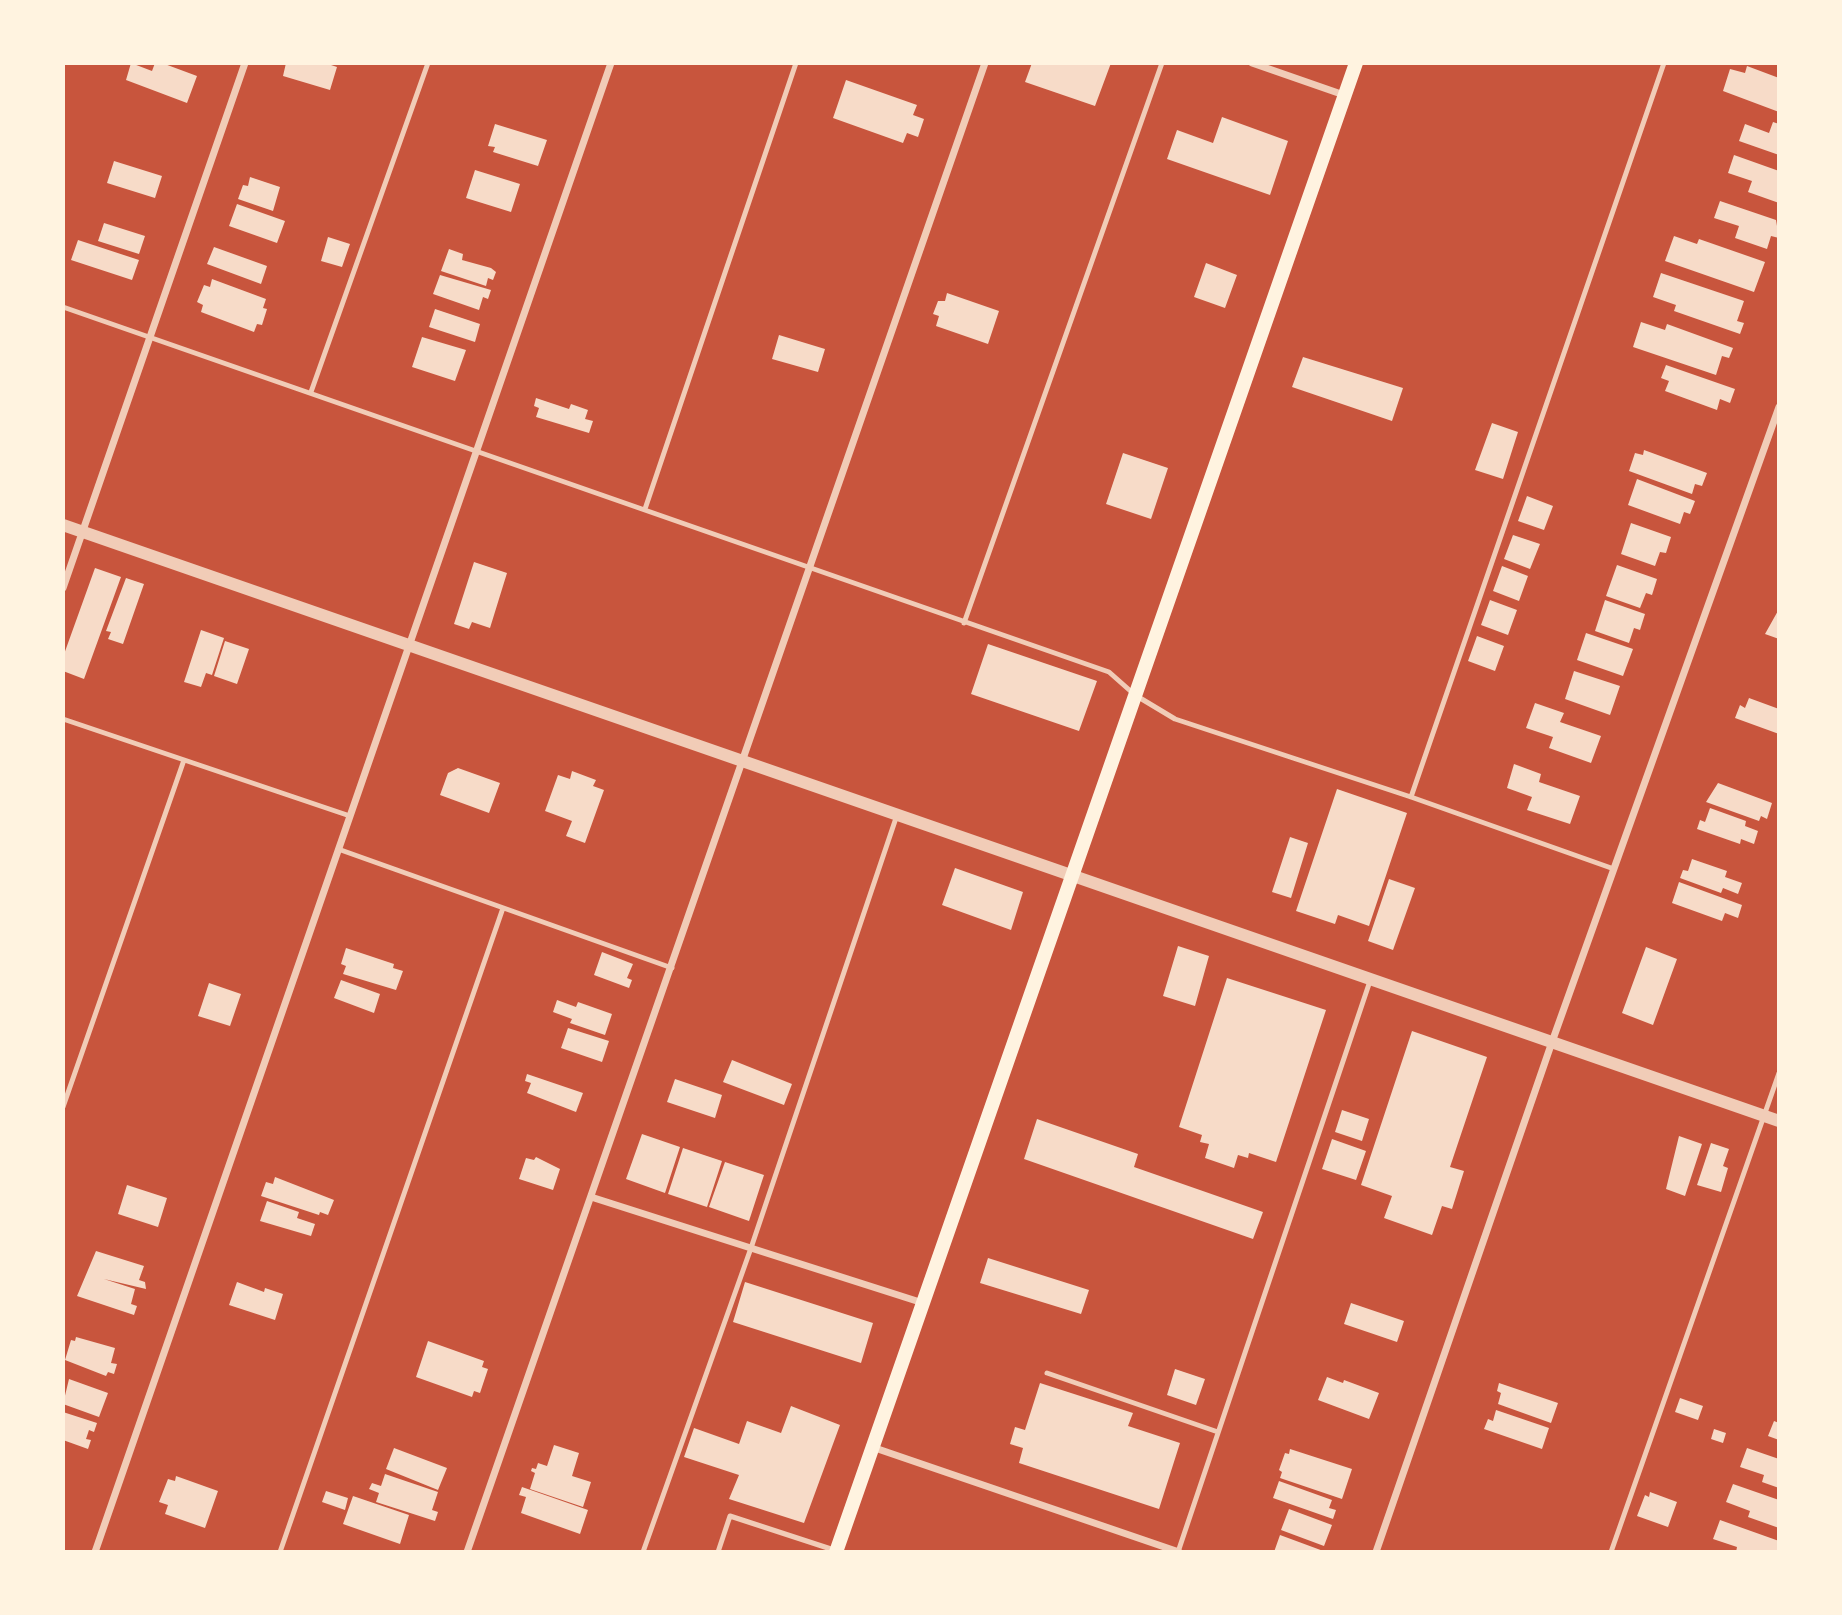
<!DOCTYPE html>
<html>
<head>
<meta charset="utf-8">
<style>
  body { margin:0 }
  #map { position:relative; width:1842px; height:1615px; overflow:hidden; background:#c8553d; font-family:Karla,sans-serif }
  canvas { display:block }
  .frame { position:absolute; inset:0; border:65px solid #fff3e0; pointer-events:none }
</style>
</head>
<body>
<div id="map">
<canvas width="1842" height="1615"></canvas>
<div class="frame"></div>
</div>
<script>
const ctx = document.querySelector('canvas').getContext('2d');
ctx.lineJoin = 'round';
function paint(path, color) {
  ctx.fillStyle = color;
  ctx.fill(path, 'evenodd');
}
function trace(path, color, width, dash) {
  ctx.strokeStyle = color;
  ctx.lineWidth = width;
  ctx.lineCap = dash ? 'butt' : 'round';
  ctx.setLineDash(dash || []);
  ctx.stroke(path);
}
paint(new Path2D(`
  M131,63l21,8 3,-8h7l35,13 -10,27 -61,-23z
  M286,63h39l12,4 -7,23 -47,-14z
  M1032,63h79l-16,43 -70,-24z
  M1747,66l32,12v34l-56,-21 7,-22 15,4z
  M846,80l71,25 -4,10 11,4 -6,18 -11,-4 -4,10 -70,-25z
  M1222,117l66,24 -18,54 -103,-36 10,-29 36,13z
  M1773,122l6,2v31l-40,-14 6,-17 24,9z
  M495,124l52,16 -9,26 -45,-14 2,-5 -7,-1z
  M1734,155l45,16v32l-31,-11 4,-11 -24,-8z
  M114,161l48,15 -7,22 -48,-15z
  M475,170l45,14 -9,28 -45,-14z
  M250,177l30,10 -7,24 -35,-12 5,-14 5,1z
  M1720,201l56,19 3,18 -8,-2 -4,13 -32,-11 4,-12 -25,-8z
  M237,204l48,17 -8,22 -48,-17z
  M104,223l41,13 -6,18 -41,-13z
  M1674,236l23,8 2,-5 66,23 -11,30 -89,-31z
  M328,237l22,7 -8,23 -21,-6z
  M78,240l61,20 -7,20 -61,-20z
  M214,247l53,19 -6,18 -54,-20z
  M449,249l14,5 -1,6 29,8 5,4 -3,8 -5,-2 -2,8 -45,-15z
  M1206,263l31,12 -12,33 -31,-11z
  M1661,273l83,28 -7,20 7,2 -4,11 -66,-23 2,-6 -23,-8z
  M440,275l51,15 -3,9 -5,-2 -4,13 -46,-16z
  M212,279l54,20 -3,9 4,1 -5,16 -5,-1 -3,8 -53,-20 2,-7 -6,-3 7,-17 6,2z
  M947,293l52,18 -11,33 -52,-18 3,-10 -6,-2 5,-13h7z
  M435,309l45,15 -5,18 -46,-15z
  M1641,322l24,8 2,-6 66,24 -4,10 -7,-2 -6,19 -83,-28z
  M779,335l46,14 -7,23 -46,-13z
  M422,337l44,13 -11,31 -43,-14z
  M1303,357l100,31 -11,33 -100,-34z
  M1666,365l69,24 -5,14 -10,-4 -3,11 -52,-19 4,-10 -8,-3z
  M536,398l33,11 2,-5 17,6 -3,9 8,2 -4,12 -53,-16 3,-9 -5,-2z
  M1492,423l26,9 -15,47 -28,-9z
  M1644,450l63,23 -5,13 -7,-2 -3,10 -63,-23 6,-18 8,2z
  M1123,453l45,15 -17,51 -45,-15z
  M1637,479l58,22 -5,13 -6,-2 -4,12 -52,-19z
  M1527,496l26,10 -9,24 -26,-9z
  M1631,523l40,14 -5,16 -6,-1 -5,14 -34,-12z
  M1513,535l27,9 -10,25 -26,-10z
  M474,562l33,11 -17,55 -18,-6 -3,7 -15,-5z
  M1617,565l40,14 -5,16 -6,-2 -6,15 -34,-12z
  M1502,566l26,10 -9,25 -26,-10z
  M95,568l26,9 -37,102 -21,-8v-14z
  M126,578l18,6 -21,60 -15,-5 3,-7 -5,-1z
  M1490,600l27,10 -9,25 -27,-10z
  M1605,600l40,14 -5,16 -6,-2 -5,15 -34,-12z
  M1779,609v30l-14,-5z
  M201,630l23,8 -12,37 -6,-2 -5,14 -17,-5z
  M1586,633l47,16 -10,27 -46,-16z
  M1477,636l27,10 -9,25 -27,-10z
  M225,641l24,8 -12,35 -23,-8z
  M988,644l109,37 -18,50 -108,-37z
  M1574,671l46,15 -10,29 -45,-16z
  M1749,698l30,11v25l-44,-16 5,-13 5,3z
  M1535,703l29,10 -4,9 41,14 -10,27 -42,-15 4,-11 -27,-9z
  M1514,764l27,10 -2,8 41,14 -10,28 -43,-14 5,-13 -25,-9z
  M458,768l42,15 -11,30 -49,-18 8,-22z
  M572,771l24,9 -3,6 11,4 -19,53 -19,-7 6,-15 -27,-10 13,-36 12,4z
  M1718,783l54,20 -5,16 -6,-3 -2,5 -53,-19z
  M1337,789l70,24 -38,113 -31,-11 -3,9 -39,-13z
  M1710,808l36,13 -1,5 13,5 -4,13 -13,-5 -1,5 -43,-15 3,-9 5,2z
  M1290,837l18,6 -17,55 -19,-6z
  M1692,859l35,12 -2,6 17,6 -4,11 -15,-6 -2,5 -41,-15 3,-8 5,1z
  M955,868l68,24 -12,38 -69,-25z
  M1389,879l26,9 -22,62 -25,-9z
  M1679,882l63,23 -4,13 -13,-5 -3,8 -50,-18z
  M1178,946l31,10 -14,50 -32,-10z
  M1646,947l31,12 -24,66 -31,-12z
  M346,948l48,16 -1,4 10,3 -7,19 -53,-16 3,-8 -5,-2z
  M602,952l31,12 -6,14 5,2 -3,8 -35,-13z
  M1227,978l99,32 -50,152 -27,-9 -1,5 -10,-3 -4,13 -29,-10 4,-14 -9,-2 2,-7 -23,-8z
  M341,980l39,14 -6,19 -40,-15z
  M209,983l32,11 -11,32 -32,-10z
  M557,1000l19,7 2,-5 34,12 -7,21 -35,-12 2,-4 -19,-7z
  M568,1028l41,13 -7,21 -41,-14z
  M1412,1031l75,26 -37,110 14,4 -12,38 -10,-3 -10,29 -48,-17 8,-22 -31,-11z
  M732,1060l60,24 -8,21 -61,-23z
  M527,1074l56,19 -7,19 -49,-19 4,-10 -6,-2z
  M675,1079l47,16 -7,23 -48,-16z
  M1342,1110l27,9 -7,22 -27,-9z
  M1037,1119l101,35 -4,13 129,45 -10,27 -229,-80z
  M642,1134l38,13 -15,46 -39,-14z
  M1679,1136l23,8 -17,52 -19,-7z
  M1332,1139l34,12 -10,29 -34,-11z
  M1711,1143l18,6 -6,17 5,2 -7,24 -24,-7z
  M683,1148l39,13 -15,46 -39,-13z
  M536,1157l24,12 -7,21 -34,-11 7,-21 8,2z
  M725,1162l39,13 -15,46 -40,-14z
  M275,1177l59,23 -6,15 -8,-3 -1,3 -58,-19 5,-14 7,2z
  M127,1185l40,13 -9,29 -40,-13z
  M267,1201l32,11 -2,6 18,6 -4,12 -51,-15z
  M96,1251l48,15 -5,14 6,2 1,7 -42,-10 31,10 -4,15 6,2 -3,9 -57,-19z
  M988,1258l101,32 -8,24 -101,-31z
  M237,1282l27,10 1,-4 18,6 -8,26 -46,-15z
  M745,1282l128,41 -12,40 -128,-41z
  M1351,1303l53,18 -7,21 -53,-18z
  M76,1337l39,11 -4,15 6,1 -3,10 -6,-2 -2,4 -41,-16 6,-20 4,1z
  M428,1341l56,20 -2,6 6,2 -8,24 -6,-2 -2,6 -56,-20z
  M1175,1369l30,10 -9,26 -29,-10z
  M1327,1377l16,6 1,-3 35,13 -10,26 -51,-19z
  M69,1379l39,14 -9,24 -36,-13z
  M1040,1383l93,30 -5,13 52,17 -21,66 -140,-46 4,-15 -13,-4 5,-17 10,3z
  M1499,1383l59,20 -7,20 -53,-19 3,-11 -4,-2z
  M1680,1398l23,8 -5,14 -23,-8z
  M791,1406l49,19 -36,98 -75,-24 10,-24 -55,-18 10,-29 45,16 8,-23 34,12z
  M1496,1410l53,18 -7,21 -58,-20 4,-10 5,2z
  M63,1412l34,11 -3,9 -5,-2 -3,9 5,1 -3,9 -25,-9z
  M1774,1421l5,2v17l-11,-4z
  M1714,1429l12,4 -3,10 -12,-4z
  M554,1445l25,8 -7,23 19,6 -8,25 -53,-18 5,-16 -4,-2 1,-3 4,1 2,-6 9,3z
  M394,1448l53,20 -9,22 -52,-21z
  M1747,1448l32,11v29l-17,-6 2,-7 -24,-8z
  M1290,1449l62,20 -10,30 -62,-21 2,-6 -3,-2 6,-17 4,1z
  M385,1474l53,18 -6,18 6,2 -3,9 -59,-19 3,-9 -10,-4 3,-6 9,3z
  M176,1476l42,15 -13,37 -40,-14 3,-9 -9,-3 9,-23 7,2z
  M1279,1481l53,19 -3,8 7,2 -3,9 -60,-21z
  M1733,1484l46,16v28l-31,-11 2,-6 -24,-9z
  M522,1487l66,23 -8,24 -59,-21 5,-16 -7,-2z
  M326,1491l22,7 -3,12 -23,-8z
  M1650,1492l27,10 -9,25 -31,-11 8,-21 4,2z
  M353,1496l56,19 -9,29 -57,-20z
  M1289,1509l43,16 -8,21 -43,-16z
  M1720,1520l59,21v11h-43l1,-5 -24,-8z
  M1280,1535l46,17h-52z`), '#f7dbc8');
trace(new Path2D(`
  M63,307l1046,365 26,23 40,24 236,78 203,72
  M311,392l117,-329
  M645,509l151,-446
  M964,623l198,-560
  M63,719l287,97
  M1411,797l253,-734
  M338,849l334,119
  M63,1107l121,-347
  M1047,1373l171,59
  M280,1552l223,-644
  M643,1552l108,-304 146,-433
  M718,1552l12,-36 104,34
  M1178,1552l192,-571
  M1611,1552l168,-479`), '#f1ccb7', 5);
trace(new Path2D(`
  M1252,63l92,32
  M63,588l182,-525
  M591,1197l332,106
  M872,1447l307,105
  M95,1552l516,-1489
  M467,1552l518,-1489
  M1376,1552l176,-510 227,-635`), '#f1ccb7', 7);
trace(new Path2D(`
  M63,525l1716,596`), '#f1ccb7', 12);
trace(new Path2D(`
  M836,1552l520,-1489`), '#fff3e0', 14);
</script>
</body>
</html>
